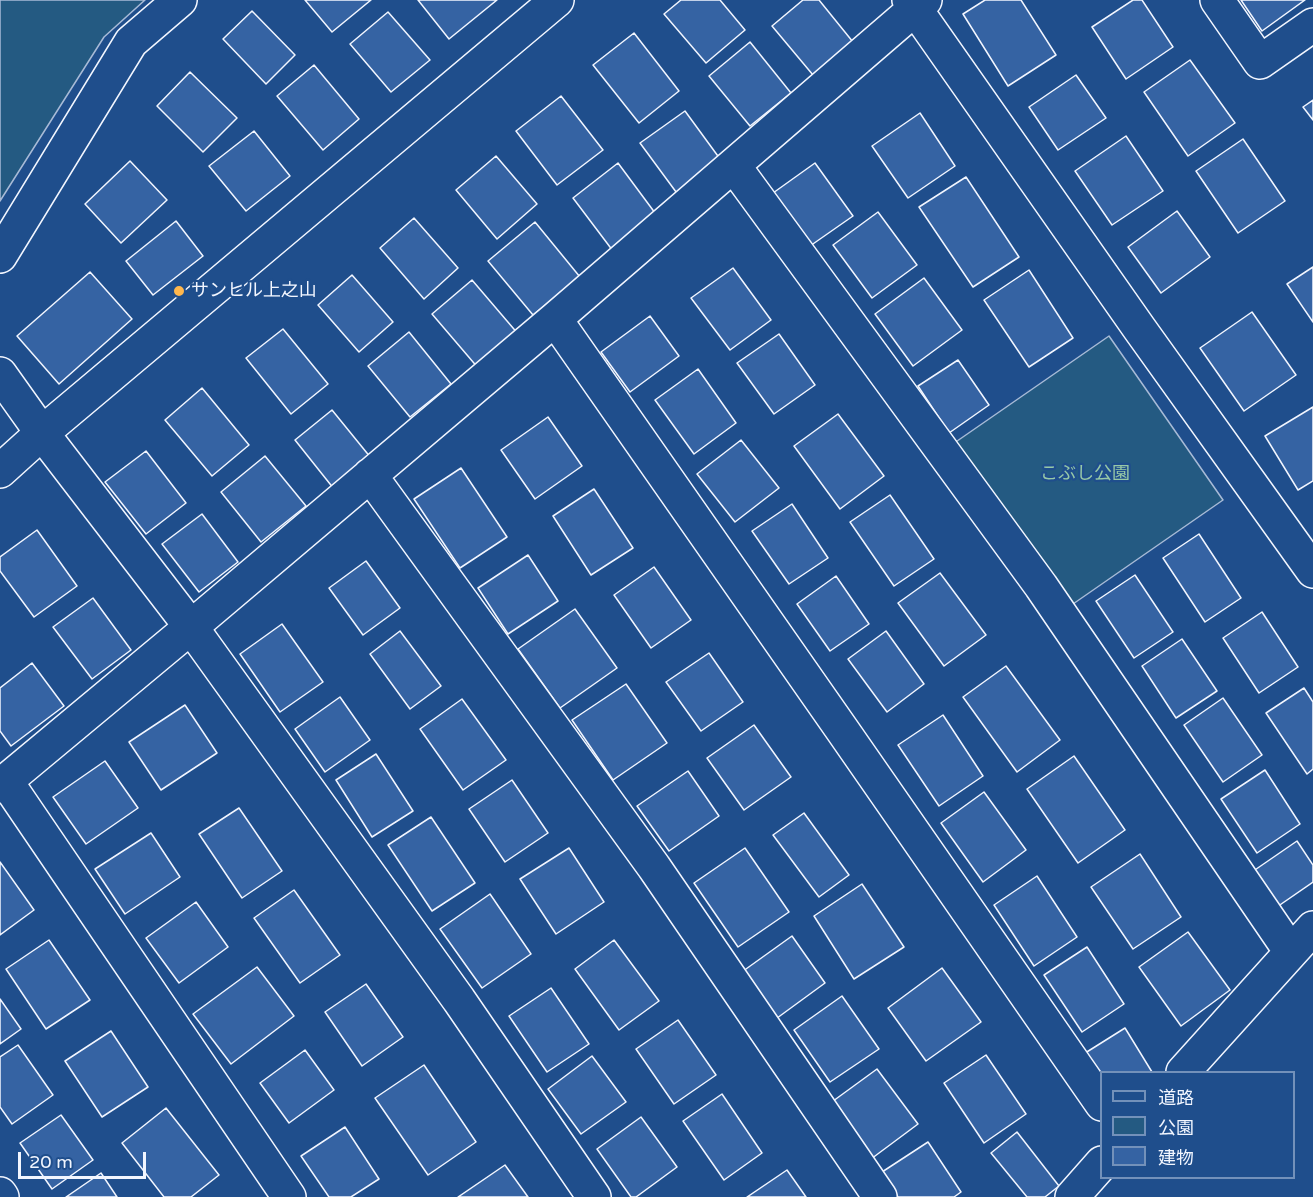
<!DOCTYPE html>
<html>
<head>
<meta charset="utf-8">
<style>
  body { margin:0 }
  #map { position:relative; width:1313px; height:1197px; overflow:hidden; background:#1f4e8c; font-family:"Varela Round","Noto Sans JP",sans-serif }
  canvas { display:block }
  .legend { position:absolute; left:1100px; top:1071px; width:195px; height:108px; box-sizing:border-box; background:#1f4e8c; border:2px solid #7391ba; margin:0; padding:8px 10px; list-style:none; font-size:18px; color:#f2f6ff }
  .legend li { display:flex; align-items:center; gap:12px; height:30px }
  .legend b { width:30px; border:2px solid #7391ba }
  .scale { position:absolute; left:18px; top:1152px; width:128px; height:27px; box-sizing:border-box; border:3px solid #f2f6ff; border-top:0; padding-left:8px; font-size:18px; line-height:21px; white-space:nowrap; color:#f2f6ff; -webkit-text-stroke:4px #1f4e8c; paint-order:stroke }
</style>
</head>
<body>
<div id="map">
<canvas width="1313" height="1197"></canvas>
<ul class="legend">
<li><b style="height:8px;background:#1f4e8c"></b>道路</li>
<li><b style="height:16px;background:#245a82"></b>公園</li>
<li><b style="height:16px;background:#3563a3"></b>建物</li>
</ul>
<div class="scale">20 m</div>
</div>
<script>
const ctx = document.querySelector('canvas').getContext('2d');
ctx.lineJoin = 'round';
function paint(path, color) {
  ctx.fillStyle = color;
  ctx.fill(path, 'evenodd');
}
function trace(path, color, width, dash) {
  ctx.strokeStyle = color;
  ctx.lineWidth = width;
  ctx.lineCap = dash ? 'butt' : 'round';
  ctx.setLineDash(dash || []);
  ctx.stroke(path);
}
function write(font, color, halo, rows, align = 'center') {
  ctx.font = font + ' "Varela Round","Noto Sans JP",sans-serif';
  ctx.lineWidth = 4.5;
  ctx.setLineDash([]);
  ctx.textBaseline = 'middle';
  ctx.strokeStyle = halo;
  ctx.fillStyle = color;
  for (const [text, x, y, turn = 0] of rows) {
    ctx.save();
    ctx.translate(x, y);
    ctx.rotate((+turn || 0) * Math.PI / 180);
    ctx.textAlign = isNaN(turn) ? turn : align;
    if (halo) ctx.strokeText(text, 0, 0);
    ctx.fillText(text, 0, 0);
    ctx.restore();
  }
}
const green = new Path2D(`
  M0,0h145l-41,37 -104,164z
  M1109,336l114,164 -163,113 -113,-165z`);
paint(green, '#245a82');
trace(green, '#a8bbd7', 1.5);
const building = new Path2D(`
  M305,0h66l-39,32z
  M418,0h79l-48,39z
  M681,0h39l25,30 -39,33 -42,-49z
  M803,0h16l34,42 -40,33 -41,-49z
  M985,0h36l35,55 -48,31 -45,-72z
  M1133,0h9l31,47 -47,32 -34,-52z
  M1241,0h64l-43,31z
  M252,11l43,44 -29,29 -43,-45z
  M388,12l42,48 -39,32 -41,-48z
  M634,33l45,58 -40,32 -46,-58z
  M750,42l41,51 -41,33 -41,-50z
  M1190,60l45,63 -47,33 -44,-64z
  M314,65l45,54 -36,31 -46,-54z
  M190,72l47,46 -34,34 -46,-46z
  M1076,75l30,43 -48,32 -29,-43z
  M561,96l42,54 -46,35 -41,-54z
  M1313,100v20l-10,-13z
  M685,111l38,52 -44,33 -39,-53z
  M920,113l35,53 -47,32 -36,-52z
  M254,131l36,45 -44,35 -37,-45z
  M1126,136l37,55 -51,34 -37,-54z
  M1243,139l42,62 -47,32 -42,-62z
  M496,156l41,48 -40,35 -41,-49z
  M130,161l37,39 -46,43 -36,-39z
  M618,163l43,58 -45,34 -43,-57z
  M815,163l38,53 -43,30 -37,-53z
  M966,177l53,80 -46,30 -54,-80z
  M1177,211l33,46 -49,36 -33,-46z
  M878,212l39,53 -45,33 -39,-53z
  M414,218l44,50 -34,31 -44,-51z
  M176,221l27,35 -50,39 -27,-34z
  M535,222l45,55 -47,38 -45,-54z
  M1313,267v55l-26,-38z
  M733,268l38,52 -41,30 -39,-52z
  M1029,270l44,68 -44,29 -45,-67z
  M90,272l42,47 -73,65 -42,-48z
  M352,275l41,47 -34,30 -41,-47z
  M924,278l38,52 -49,36 -38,-52z
  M472,280l47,55 -40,34 -47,-55z
  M1252,312l44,63 -52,36 -44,-63z
  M650,316l29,40 -49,36 -29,-40z
  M283,329l45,55 -37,30 -45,-56z
  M409,332l42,52 -41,33 -42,-51z
  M779,334l36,51 -41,29 -37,-51z
  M958,360l31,45 -40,28 -31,-47z
  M698,369l38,54 -42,31 -39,-54z
  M202,388l47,57 -37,31 -47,-56z
  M1313,407v74l-15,9 -33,-54z
  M332,410l39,48 -37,31 -39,-49z
  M838,414l46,62 -44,33 -46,-63z
  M548,417l34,49 -47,33 -34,-49z
  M741,440l38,48 -44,34 -38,-48z
  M146,451l40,52 -40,31 -41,-52z
  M265,456l41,50 -45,36 -40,-50z
  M461,468l46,69 -47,31 -46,-69z
  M594,489l39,59 -42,27 -38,-59z
  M890,495l44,64 -40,27 -44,-64z
  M792,504l36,54 -39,26 -37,-53z
  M202,514l36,48 -39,30 -37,-48z
  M37,530l40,56 -43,31 -34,-46v-14z
  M1199,534l42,64 -36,24 -42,-64z
  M528,555l30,46 -50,33 -30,-46z
  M366,561l34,47 -37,27 -34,-47z
  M654,567l37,53 -40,28 -37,-53z
  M940,573l46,62 -42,31 -46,-63z
  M1135,575l38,57 -39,26 -38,-57z
  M836,576l33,48 -39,27 -33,-47z
  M93,598l38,52 -39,29 -39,-52z
  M575,609l42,59 -57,40 -42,-59z
  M1262,612l36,55 -39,26 -36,-55z
  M282,624l41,58 -43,30 -40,-58z
  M400,631l41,55 -31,23 -40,-55z
  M886,631l38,53 -37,28 -39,-53z
  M1182,639l35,52 -41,27 -34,-52z
  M709,653l34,49 -42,29 -35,-49z
  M32,663l32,43 -53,40 -11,-15v-43z
  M1006,666l54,74 -43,32 -54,-75z
  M626,684l41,59 -54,37 -41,-60z
  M1304,688l9,14v67l-6,5 -41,-61z
  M340,697l30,43 -45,32 -30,-43z
  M1223,698l39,57 -39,27 -39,-57z
  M462,699l44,61 -43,30 -43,-61z
  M185,705l32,48 -56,37 -32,-48z
  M943,715l40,61 -44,30 -41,-61z
  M754,725l37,52 -47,33 -37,-52z
  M376,754l37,57 -41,26 -36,-57z
  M1074,756l51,74 -47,33 -51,-74z
  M105,761l33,47 -52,36 -33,-47z
  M1265,770l35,54 -43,29 -36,-54z
  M688,771l31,45 -50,35 -32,-45z
  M512,780l36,53 -43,29 -36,-53z
  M984,792l42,58 -43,32 -42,-59z
  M239,808l43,63 -40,27 -43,-64z
  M804,813l45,62 -30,22 -46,-62z
  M431,817l44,66 -43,28 -44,-66z
  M151,833l29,44 -55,37 -30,-45z
  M1297,841l16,24v17l-39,27 -25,-35z
  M569,848l35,54 -48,32 -36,-55z
  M745,848l44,64 -51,35 -44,-64z
  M1140,854l41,63 -48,32 -42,-62z
  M0,862l34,48 -34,25z
  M1037,876l40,61 -43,29 -40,-61z
  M862,884l42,63 -50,32 -40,-63z
  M294,890l46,65 -40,28 -46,-65z
  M490,894l41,60 -49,34 -42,-59z
  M196,902l32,45 -49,36 -33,-45z
  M1188,932l42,58 -49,36 -42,-59z
  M792,936l33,47 -52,38 -34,-47z
  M49,940l41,60 -44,29 -40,-60z
  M614,940l45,61 -40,29 -44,-61z
  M1087,947l37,57 -42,28 -38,-57z
  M257,967l37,49 -63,48 -38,-50z
  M942,968l39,54 -55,39 -38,-53z
  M366,984l37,53 -41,29 -37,-54z
  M551,988l38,56 -42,28 -38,-56z
  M842,996l37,53 -49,33 -36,-52z
  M0,999l21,30 -21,15z
  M678,1020l38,55 -42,29 -38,-55z
  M1125,1028l27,44h-50v13l-20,-30z
  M111,1031l37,56 -46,30 -37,-56z
  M18,1045l35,50 -41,29 -12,-17v-50z
  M305,1050l29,40 -45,33 -29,-40z
  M986,1055l40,59 -42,29 -40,-60z
  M592,1056l34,46 -45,32 -33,-45z
  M424,1065l52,77 -48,33 -53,-77z
  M877,1069l41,55 -47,35 -42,-55z
  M722,1094l40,59 -38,27 -41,-59z
  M166,1108l53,67 -28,22h-27l-42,-54z
  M61,1115l32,45 -41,29 -32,-46z
  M641,1117l36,50 -41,30h-5l-34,-48z
  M345,1127l34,52 -28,18h-22l-28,-41z
  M1017,1132l42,54 -14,11h-18l-36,-44z
  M928,1142l33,50 -7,5h-56l-16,-25z
  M505,1165l23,32h-70z
  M787,1170l19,27h-59z
  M101,1173l16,24h-51z`);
paint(building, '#3563a3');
trace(building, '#f2f6ff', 1.5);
const minor = new Path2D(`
  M909,0l230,328 174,243
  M1217,0l43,62 53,-37
  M734,166l307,420 250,366
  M0,256l131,-214 49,-42
  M555,319l288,412 259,373
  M0,374l42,59 149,194 268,373 135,197
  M0,471l42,-38 515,-433
  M370,475l284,392 226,330
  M6,781l283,416
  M0,786l191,-159 364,-308 370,-319
  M1183,1072l130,-144
  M0,1194l2,3
  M1072,1197l30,-34`);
trace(minor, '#f2f6ff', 36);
trace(minor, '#1f4e8c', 33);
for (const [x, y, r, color] of [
  [179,291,6,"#ffb74d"]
]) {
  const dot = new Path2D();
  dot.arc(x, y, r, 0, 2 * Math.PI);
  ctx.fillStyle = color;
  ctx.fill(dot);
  trace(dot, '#1f4e8c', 2);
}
write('18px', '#f2f6ff', '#1f4e8c', [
  ["サンヒル上之山",191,291]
], 'left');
write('18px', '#97c8a6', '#1f4e8c', [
  ["こぶし公園",1085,474]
]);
</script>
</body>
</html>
